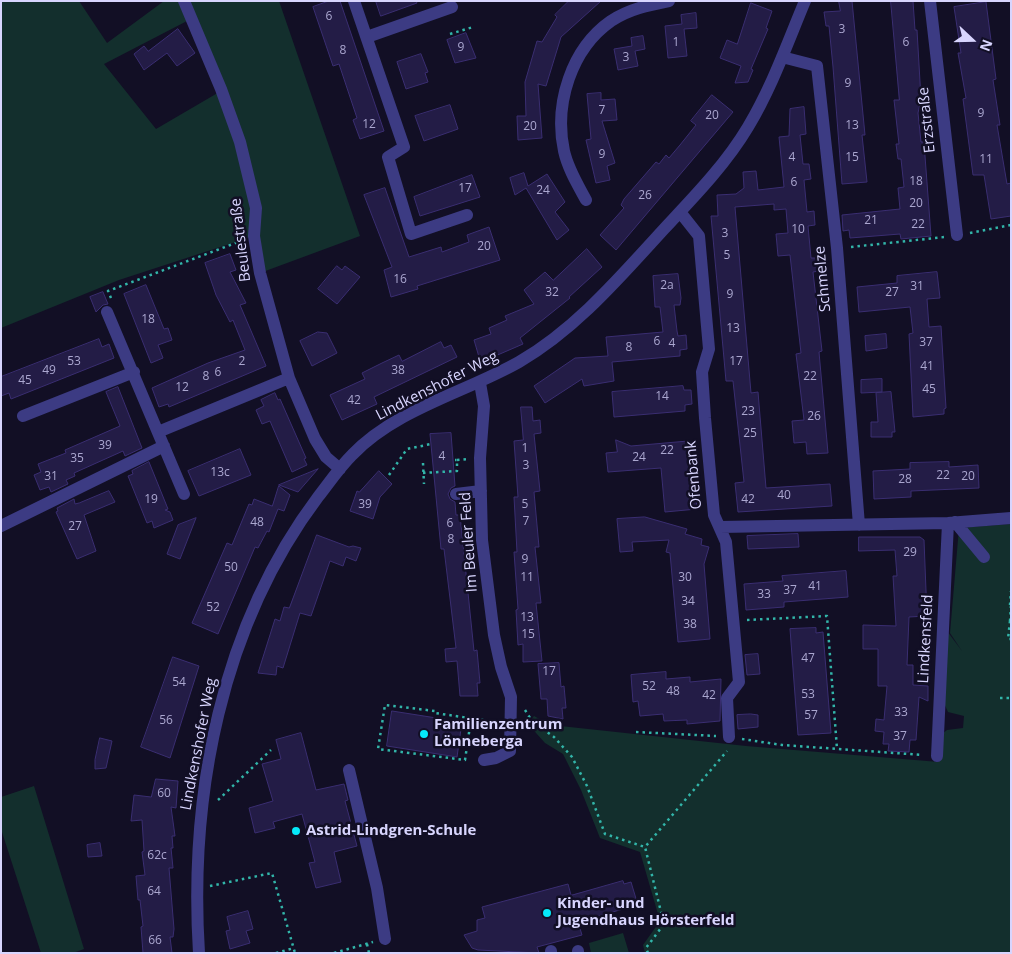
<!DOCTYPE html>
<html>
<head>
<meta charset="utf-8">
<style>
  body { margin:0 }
  #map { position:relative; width:1012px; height:954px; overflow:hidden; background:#120f25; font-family:"Open Sans",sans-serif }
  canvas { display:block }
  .frame { position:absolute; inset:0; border:2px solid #d8d5fe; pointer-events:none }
  .north { position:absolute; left:947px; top:15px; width:50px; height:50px; -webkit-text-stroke:4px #120f25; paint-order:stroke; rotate:111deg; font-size:14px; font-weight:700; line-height:20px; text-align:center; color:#d8d5fe }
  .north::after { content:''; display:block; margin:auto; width:18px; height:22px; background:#d8d5fe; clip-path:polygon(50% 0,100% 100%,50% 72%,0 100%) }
</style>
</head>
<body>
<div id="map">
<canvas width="1012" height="954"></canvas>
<div class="frame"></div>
<div class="north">N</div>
</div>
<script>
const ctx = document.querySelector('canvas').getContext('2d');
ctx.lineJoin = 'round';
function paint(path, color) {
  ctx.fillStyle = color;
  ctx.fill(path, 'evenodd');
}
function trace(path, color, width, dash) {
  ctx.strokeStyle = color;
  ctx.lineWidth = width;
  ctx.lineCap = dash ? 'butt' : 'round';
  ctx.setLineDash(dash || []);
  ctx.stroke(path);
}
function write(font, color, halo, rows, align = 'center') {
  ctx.font = font + ' "Open Sans",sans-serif';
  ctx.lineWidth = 5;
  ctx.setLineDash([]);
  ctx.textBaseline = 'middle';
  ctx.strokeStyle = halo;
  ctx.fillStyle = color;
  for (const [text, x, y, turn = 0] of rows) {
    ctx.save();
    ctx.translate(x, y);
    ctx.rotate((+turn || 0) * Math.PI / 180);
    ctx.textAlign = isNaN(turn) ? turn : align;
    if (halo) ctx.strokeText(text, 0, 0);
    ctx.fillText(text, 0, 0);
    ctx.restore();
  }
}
paint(new Path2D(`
  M1,1h78l28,42 57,-42h115l81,235 -100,37 -6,-37 -135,44 -118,48zM187,21l34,70 -65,38 -52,-65z
  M1011,524v429h-366l-2,-8 17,-24 -20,-69 -40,-14 -19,-48 -18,-36 -18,-11 -17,-19 6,-8 17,9 195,21 193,16 3,-28 5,-4 16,-2 1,-12 -16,-4 -5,-11 4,-70 15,20 -12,-18 9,-105z
  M34,786l50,163 -11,4h-32l-40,-124v-32z
  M623,933l6,20h-38l-2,-10z`), '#132f2d');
const building = new Path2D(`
  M329,1h11l44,130 -24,8 -7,-19 4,-2 -18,-54 -6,2 -20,-59z
  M376,1h40l1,2 -36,13z
  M569,1h32l-40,36 -15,49 -8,-2 4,54 -24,2 -1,-24h9l-1,-34 12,-41 5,1 15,-25 -2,-2z
  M839,1h13l13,134h-3l5,47 -25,2 -9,-117 -4,-41h-3l-2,-14 16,-1z
  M891,1h22l2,29h2l4,69 -3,14 3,29h3l1,14 6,80 -30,3 -1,-5 -50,4 -1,-8 -6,1 -1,-16 58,-6 -2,-21 6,-1 -3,-28h-3l-2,-15h3l-5,-44h5z
  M986,2l10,77 -3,1 7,45h-3l10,59 4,-1v33l-20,3 -7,-44h-11l-10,-76 3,-1 -8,-45h3l-7,-46z
  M751,3l21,8 -6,17 2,1 -17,40 2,1 -5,12 -13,1 6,-17 -21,-8 7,-18 10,4z
  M696,13l1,15 -13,1 3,27 -19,2 -3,-32 17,-2 -1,-9z
  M178,29l17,24 -18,13 -10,-13 -23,17 -10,-16 10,-8 4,5z
  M466,33l10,25 -21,5 -8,-23z
  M643,36l2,13 -10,2 3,15 -20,4 -4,-21 18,-3 -1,-8z
  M421,54l7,18 -3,1 3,9 -22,7 -9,-27z
  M601,93v7l14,-1 2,21 -15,1 13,42 -8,3 3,14 -14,3 -10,-43 5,-1 -4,-45z
  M712,95l21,17 -117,138 -16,-15 24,-27 -3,-3 3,-6 32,-37 3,2 7,-9 3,3 11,-13 16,-20 -5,-4z
  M450,105l8,24 -34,12 -9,-25z
  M804,107l2,27 -6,1 3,29h6l2,15 -7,1 3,32 7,-1 1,14 -7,1 3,32h7l1,13 -6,1 9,79 -3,1 9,101 -21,1 -1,-12 -12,1 -2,-22 12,-1 -8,-66 5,-1 -11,-98 -12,1 -2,-22 12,-1 -2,-24 -12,1v-6l-39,3 16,186 7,-1 8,96 64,-4 2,22 -94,6 -3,-29 9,-1 -11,-101h-7l-15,-165h7l-1,-21 19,-1 8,-6 -1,-16 13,-1 2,19 26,-3 -5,-50 10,-1 1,-27z
  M524,173l4,13 19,-12 18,28 -10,10 14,18 -12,10 -31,-52 -11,7 -5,-17z
  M472,175l8,22 -60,19 -6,-19z
  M385,188l24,69 32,-10 1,5 27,-10 -2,-7 22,-8 11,33 -83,26 1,3 -27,8 -7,-27 8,-3 -28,-72z
  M587,249l15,18 -33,30 1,1 -50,40 3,6 -37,16 -7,-3 -5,-17 17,-6 -2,-6 18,-8 -2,-4 29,-12 -10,-14 21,-18 8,8z
  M230,254l6,16 -6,2 16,31 -6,2 26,61 -97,41 -1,-3 -9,3 -7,-19 56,-25 37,-13 -12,-30 -3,2 -14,-27 -11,-32z
  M337,266l5,4 3,-4 15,11 -23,27 -19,-15z
  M937,272l3,26 -13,1 2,28 12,-1 5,82 -2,1v5l-31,3 -4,-83 4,-1 -3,-26 -51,5 -2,-25 40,-4v-7z
  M678,274l3,24 -1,7h-6l3,26 1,5 8,-1 1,14 -7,1v6l-68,6 2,19 -30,5 -2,-7 -37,24 -11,-17 41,-28 33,-2 -2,-19 57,-5 -3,-25h-5l-2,-31z
  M146,285l18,44 4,-1 4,12 -14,5 5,13 -12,5 -27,-69z
  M103,292l5,12 -5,1 -7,7 -6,-15z
  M318,332l9,1 10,20 -25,13 -12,-25z
  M886,334l1,14 -21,3 -1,-15z
  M99,339l3,8 7,-3 5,14 -103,41 -2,-6 -8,3v-19z
  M441,342l3,6 7,-3 6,12 -83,40 3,7 -35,16 -12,-25 35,-16 -3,-6 20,-10 17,-8 3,6z
  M882,379v13l-21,1v-13z
  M683,386l1,4h7l1,14 -7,1v6l-71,6 -2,-25z
  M118,387l24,61 -17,8 -2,-5 -49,22 1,3 -9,4 2,4 -17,8 -2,-5 -9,3 -6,-15 7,-3 -3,-8 28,-11 -1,-3 55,-24 -14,-34z
  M891,392l4,40h-3v5h-21v-15h7l-2,-29z
  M275,393l3,7 2,-1 26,59 -2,1 3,6 -15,7 -22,-51 -8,3 -6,-14 8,-4 -3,-6z
  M521,407h11l1,14 7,-1 1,13 -7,1 6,57 -6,1 5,55h-4l6,56h-5l6,58 -19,1v-18l-5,1 -2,-35 2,-1 -4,-57h3l-3,-55h4l-4,-56 9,-1z
  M451,433l4,53 -4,2 -3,6 2,5 5,3 1,13h4l14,136 3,-1 3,33h-3l1,13h-18l-3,-35 -11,1 -1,-13 11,-1 -12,-99h-3l-11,-115z
  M616,440l15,6 57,-5v4h8l1,14h-7l2,27 3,-1 2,24 -32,3 -4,-44 -53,4 -2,-19 11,-1z
  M240,449l11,26 -52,21 -11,-25z
  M149,462l19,47 -3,1 5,2 3,8 -19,8 -2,-7 -5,2 -19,-47 5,-2 -1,-3z
  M949,462v5l29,-2 1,23 -68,3v6l-37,2 -1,-28 37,-2v-6z
  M318,469l-20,23 -19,-7z
  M379,471l13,13 -12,13 -7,22 -23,-8 7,-20 2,1z
  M279,486l11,9 -6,16 -6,-2 -9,23 -2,-1 -9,17 -3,-1 -37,87 -26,-11 35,-80 5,2 17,-41 3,1 2,-6 18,7z
  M109,491l6,11 -31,13 12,36 -19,8 -21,-47 2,-1 -1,-3 17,-9 1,5 4,-1z
  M645,517l42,12 -2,5 17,5 -1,6 8,2 -5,17 6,75 -32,3 -8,-89 -4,-1 3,-12 -37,2 1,9 -13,1 -3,-33z
  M196,518l-16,41 -13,-5 11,-29z
  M798,534l1,13 -51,2 -1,-13z
  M317,535l32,12 4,-1 8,2 -5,13 -10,-4 -3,9 -13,-5 -19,55 -11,-3 -17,55 -6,-2 -1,9 -18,-2 17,-54 5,2 4,-14 5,1z
  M859,537h61l4,3 3,76 -18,1 -2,48h6v20l15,1v15l-9,-4 -3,43h-6l-1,12 -21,-1 1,-7h-6l1,-12 -9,-1 1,-12 8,1 3,-34h-9v-37h-15v-24l33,1 -3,-50h4l-2,-26 -36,1z
  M846,571l2,26 -64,5v5l-38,3 -2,-26 39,-3 -1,-5z
  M816,628v5l7,-1 8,101 -33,2 -8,-106z
  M758,654l2,20 -13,1 -2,-20z
  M173,657l26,9 -29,92 -29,-11z
  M559,663l2,24 3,-1 2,22h-4l1,11 -15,-3 -1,-17h-6l-3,-35z
  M666,672v7l24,-2v5l31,-3 -1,42 -33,3v-4l-23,1 -1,-7 -23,2 -2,-15 -5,1 -2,-27z
  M392,711l70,11 -5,35 -70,-11z
  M751,714l7,1v12l-20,2 -1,-14z
  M301,733l15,57 28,-6 4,16 -3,1 12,45 -23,6 7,30 -25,6 -7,-25 6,-1 -13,-48 -29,8 2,6 -20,5 -6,-25 24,-7 -11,-37 19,-5 -5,-19z
  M100,738l12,3 -6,27 -11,1v-9z
  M156,779l22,2 -2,27 -5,-1 4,29h-3l1,12h-2l2,20h-4l5,61 -1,8h-3l2,16h-29l-2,-26 2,-1 -3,-26h-2l-2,-24 9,-1 -3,-23 2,-1 -2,-31 -11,1 3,-26 17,2z
  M100,843l2,13 -14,1 -1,-12z
  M623,881l1,3 7,-2 6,20 -8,2 1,3 -52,15 4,13 -45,12 2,6 -61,-3 -6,-2 -8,-13 13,-4v-11l8,-2 -3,-11 86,-23 3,11z
  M248,911l5,18 -7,2 4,12 -20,6 -4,-18 4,-1 -3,-13z`);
paint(building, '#231c46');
trace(building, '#3a2e71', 1);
trace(new Path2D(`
  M450,34l23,-7
  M970,233l41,-8
  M851,247l94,-10
  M111,298l-3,-7 133,-50
  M457,460l11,-1
  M423,463l1,21
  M423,473l34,-2v-11h-2
  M389,475l18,-26 24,-5
  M1010,605l1,-14
  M747,620l80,-4 10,133
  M1010,621l-2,18h3
  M1010,621l1,-16
  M1000,698h11
  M525,710l7,11 22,16 18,20 15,29 18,48 40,13
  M471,719l-6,41 -87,-11 7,-44 50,6v2l61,9
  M636,732l80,4
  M742,739l40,6 141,10
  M218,800l53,-50
  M210,886l62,-13 23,80
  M367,944l2,9
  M276,953l18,-5
  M334,953l39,-11
  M648,953l-2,-5 18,-24 -19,-77 82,-96`), '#32b5a9', 2.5, [2.5, 4]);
trace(new Path2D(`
  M184,1l37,88 19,53 16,66 -2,28 6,37 29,105 26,61 11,18 14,12
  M354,1l50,146 -16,10 23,77 56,-19
  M930,1l27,234
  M367,37l85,-30
  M782,57l35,9 20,182 22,277
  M586,200c-8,-15 -18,-31 -22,-49 -10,-47 7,-102 47,-130 18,-12 38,-16 58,-20
  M680,212l19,24 10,113 -7,23 3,46 9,97 12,27 13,140 -12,16 2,39
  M107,312l77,182
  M480,383l4,23 -4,52 2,82 12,95 7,32 10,30 -1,54 -14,7 -12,2
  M23,416l111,-44
  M158,432l131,-54
  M456,494l25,-3
  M955,522l29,35
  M1,526l163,-80
  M720,527l228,-4 63,-5
  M937,756l11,-233
  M349,770l28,118 8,51
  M551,951v2
  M199,953c-10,-158 22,-327 119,-456 11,-14 21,-29 34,-42 44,-46 112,-62 167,-93 57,-33 101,-85 145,-133 30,-32 62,-65 84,-102 24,-40 39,-83 57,-126
  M578,953v-2`), '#3c3b83', 12);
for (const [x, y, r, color] of [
  [424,734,5,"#05e9fa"],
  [296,831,5,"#05e9fa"],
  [547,913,5,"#05e9fa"]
]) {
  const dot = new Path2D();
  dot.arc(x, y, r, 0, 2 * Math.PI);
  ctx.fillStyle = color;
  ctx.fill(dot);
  trace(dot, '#120f25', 2);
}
write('12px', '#aba7d0', null, [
  ["6",329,17],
  ["3",842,30],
  ["1",676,43],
  ["6",906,43],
  ["9",461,48],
  ["8",343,51],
  ["3",626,58],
  ["9",848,84],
  ["7",602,111],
  ["9",981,114],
  ["20",712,116],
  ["12",369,125],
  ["13",852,126],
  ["20",530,127],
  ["9",602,155],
  ["4",792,158],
  ["15",852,158],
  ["11",986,160],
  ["18",916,182],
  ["6",794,183],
  ["17",465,189],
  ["24",543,191],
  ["26",645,196],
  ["20",916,204],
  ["21",871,221],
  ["22",918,225],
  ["10",798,230],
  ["3",725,234],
  ["20",484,247],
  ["5",727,256],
  ["16",400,280],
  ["2a",667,286],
  ["31",917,287],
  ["32",552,293],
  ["27",892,293],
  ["9",730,295],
  ["18",148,320],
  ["13",733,329],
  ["6",657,342],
  ["37",926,343],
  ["4",672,344],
  ["8",629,348],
  ["53",74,362],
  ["2",242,362],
  ["17",736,362],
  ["41",927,367],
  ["49",49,371],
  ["38",398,371],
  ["6",218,373],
  ["8",206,377],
  ["22",810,377],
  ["45",25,381],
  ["12",182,388],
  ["45",929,390],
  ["14",662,397],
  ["42",354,401],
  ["23",748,412],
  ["26",814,417],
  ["25",750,434],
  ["39",105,446],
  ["1",525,449],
  ["22",667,451],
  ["4",442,457],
  ["24",639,458],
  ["35",77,459],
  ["3",526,466],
  ["13c",220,473],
  ["22",943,476],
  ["31",51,477],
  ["20",968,477],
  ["28",905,480],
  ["40",784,496],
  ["19",151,500],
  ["42",748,500],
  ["39",365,505],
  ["5",525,505],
  ["7",526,522],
  ["48",257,523],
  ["6",450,524],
  ["27",75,527],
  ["8",451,540],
  ["29",910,553],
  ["9",525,560],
  ["50",231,568],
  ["11",527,578],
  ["30",685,578],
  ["41",815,587],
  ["37",790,591],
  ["33",764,595],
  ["34",688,602],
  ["52",213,608],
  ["13",527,618],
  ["38",690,625],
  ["15",528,635],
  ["47",808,659],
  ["17",549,672],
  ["54",179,683],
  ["52",649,687],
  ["48",673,692],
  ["53",808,695],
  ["42",709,696],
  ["33",901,713],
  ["57",811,716],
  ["56",166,721],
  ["37",900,737],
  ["60",164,794],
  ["62c",157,856],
  ["64",154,892],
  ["66",155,941]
]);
write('15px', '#d8d5fe', '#120f25', [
  ["Erzstraße",927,120,-96],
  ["Beulestraße",241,240,-97],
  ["Schmelze",823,279,-95],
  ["Lindkenshofer Weg",437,386,-27],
  ["Ofenbank",694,475,-95],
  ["Im Beuler Feld",469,542,-94],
  ["Lindkensfeld",926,639,-87],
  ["Lindkenshofer Weg",199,744,-79]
]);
write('bold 15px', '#d8d5fe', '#120f25', [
  ["Familienzentrum",434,725],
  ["Lönneberga",434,742],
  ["Astrid-Lindgren-Schule",306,831],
  ["Kinder- und",557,904],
  ["Jugendhaus Hörsterfeld",557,921]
], 'left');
</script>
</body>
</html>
